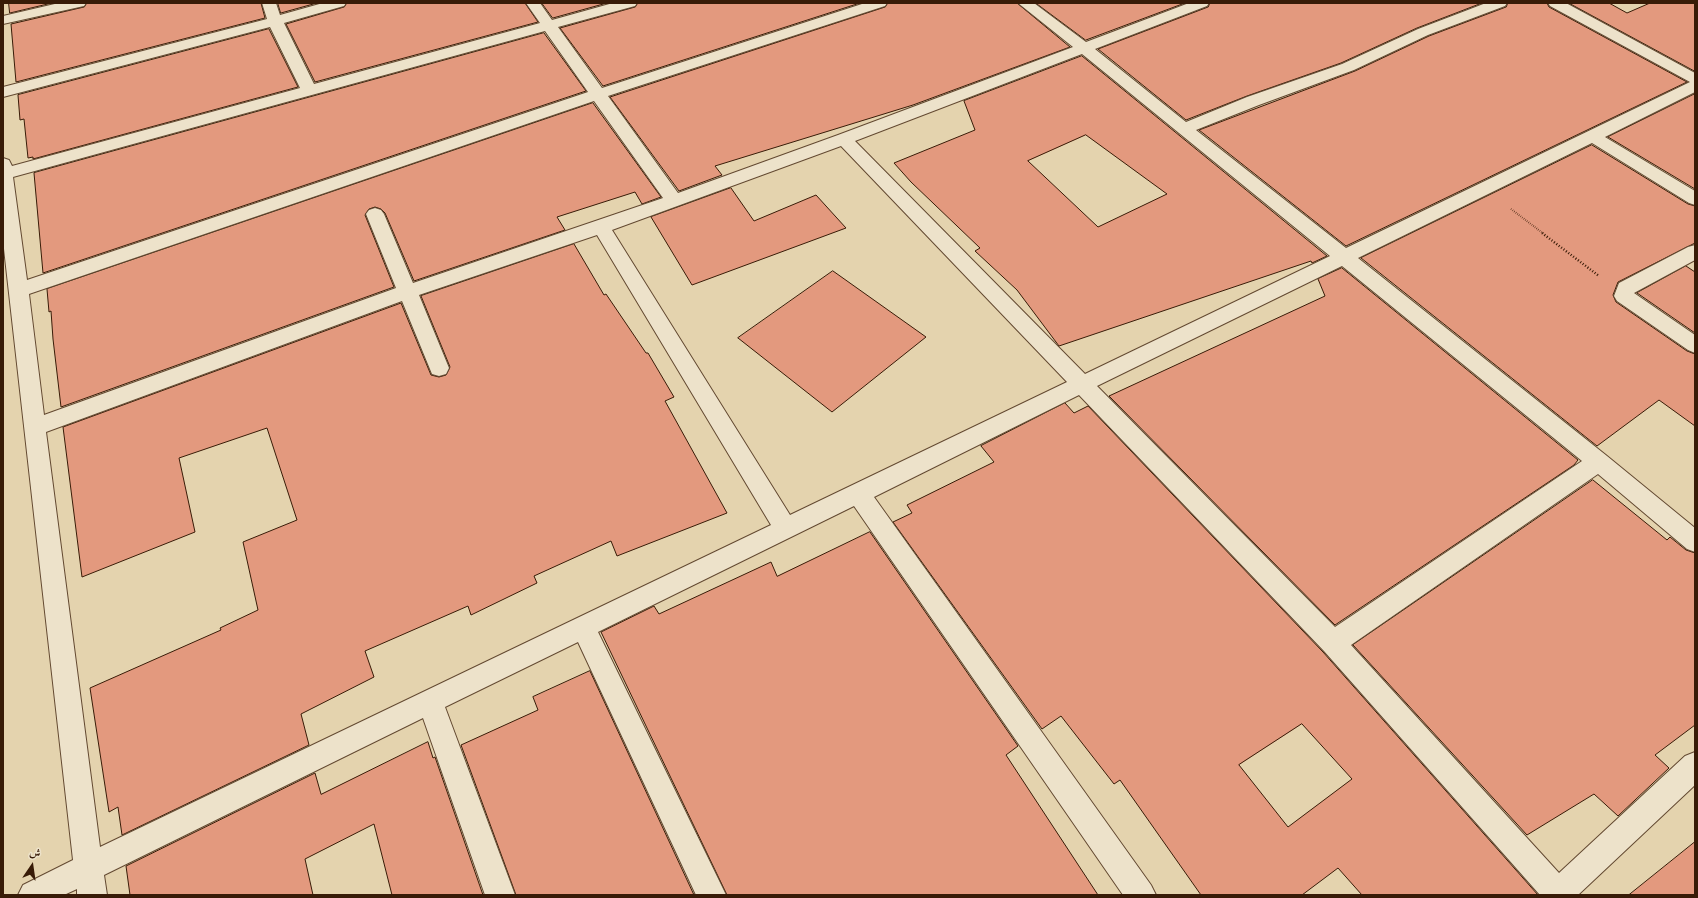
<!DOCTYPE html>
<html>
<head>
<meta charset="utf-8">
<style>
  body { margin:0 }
  #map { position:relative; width:1698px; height:898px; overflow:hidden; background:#e4d3ae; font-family:Vollkorn,Amiri,serif }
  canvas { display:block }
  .frame { position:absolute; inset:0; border:4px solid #381b07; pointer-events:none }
  .north { position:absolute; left:12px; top:846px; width:40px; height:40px; -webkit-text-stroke:3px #ede2ca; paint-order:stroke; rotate:13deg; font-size:11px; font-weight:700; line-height:16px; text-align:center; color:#381b07 }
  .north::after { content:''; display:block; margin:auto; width:14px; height:18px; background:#381b07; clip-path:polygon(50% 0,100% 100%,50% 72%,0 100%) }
</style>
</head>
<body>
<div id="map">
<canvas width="1698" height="898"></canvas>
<div class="frame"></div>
<div class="north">ش</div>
</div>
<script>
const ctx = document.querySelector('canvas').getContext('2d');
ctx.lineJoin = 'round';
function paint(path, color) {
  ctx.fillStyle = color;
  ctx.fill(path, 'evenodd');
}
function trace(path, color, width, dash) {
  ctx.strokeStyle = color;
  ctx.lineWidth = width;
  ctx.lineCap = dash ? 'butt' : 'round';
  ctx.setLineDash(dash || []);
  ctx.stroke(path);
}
const building = new Path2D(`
  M9,3h43l-42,10z
  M87,3h174l4,15 -249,64 -5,-58 73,-17z
  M278,3h39l-36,10z
  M347,3h178l13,19 -223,60 -29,-58 58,-17z
  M542,3h65l-54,15z
  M638,3h222l-257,83 -43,-58 75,-21z
  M888,3h129l53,44 -157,58 -198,61 7,9 -43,16 -69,-94 275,-90z
  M1036,3h149l-99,37z
  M1210,3h272l-65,25 -76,35 -94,33 -61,24 -88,-71 110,-42z
  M1508,3h39l2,4 138,75 -341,164 -147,-116 156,-59 74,-35 77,-29z
  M1569,3h40l18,10 23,-10h45v68z
  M269,29l29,58 -265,72v-2l-5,1 -4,-39 -4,1 -2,-25z
  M544,33l42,58 -543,182 -9,-100z
  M1082,56l245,200 -15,7 -1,-2 -252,85 -42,-56 -42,-39 5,-3 -69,-66 -17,-19 81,-33 -11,-29zM1086,135l81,59 -69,33 -70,-66z
  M1695,94v95l-87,-52z
  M593,103l68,94 -19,7 -7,-12 -78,25 8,13 -151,51 -29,-68 -4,-4 -6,-2 -6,2 -4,6 29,72 -333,120 -8,-68 -2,-28 -2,1 -2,-23z
  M1592,145l96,59 7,2v37l-77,39 -5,13 3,7 71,49 8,3v72l-36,-26 -62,46 -236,-188z
  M731,188l23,33 62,-26 30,33 -154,57 -41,-68z
  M574,244l30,51 2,-1 40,59h2l26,44 -9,4 62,112 -110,43 -6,-15 -77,35 3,7 -66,32 -3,-9 -103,45 9,26 -73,37 8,31 -187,90 -4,-28 -9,5 -19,-124 131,-58 -1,-2 38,-18 -15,-68 54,-22 -30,-92 -88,30 16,74 -113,45 -19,-150 338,-124 30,72 8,2 7,-2 4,-8 -29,-71z
  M1686,266l9,6v61l-58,-40z
  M1342,268l236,192 -4,5 -239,160 -226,-229 216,-100 -7,-17z
  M833,271l93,66 -94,75 -94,-74z
  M1065,403l9,10 14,-7 235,246 215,243h-176l-24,-27 -36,27h-101l-81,-115 -6,4 -53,-68 -19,13 -149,-207 19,-9 -5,-8 87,-43 -13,-16zM1302,724l50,55 -64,48 -49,-62z
  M1593,480l74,60 3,-3 16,13 9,3v172l-40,30 14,13 -51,48 -24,-22 -67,41 -174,-190z
  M870,532l148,214 -12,9 92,140h-371l-126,-263 53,-26 5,8 112,-52 6,14z
  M590,671l104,224h-178l-55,-150 77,-35 -5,-13z
  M428,742l5,16 2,-1 48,138h-91l-18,-71 -69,35 8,36h-183l-4,-29 189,-93 6,21z
  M1695,842v53h-66z`);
paint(building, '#e3997e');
trace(building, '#381b07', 1);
const street = new Path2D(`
  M59,3h27l-2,3 -81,18v-8z
  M262,3h14l4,12 43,-12h23l-2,3 -60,17 30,61 226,-61 -14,-20h14l12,17 61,-17h24l-2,3 -77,21 44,61 263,-85h22l-2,3 -277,90 70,97 160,-58 235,-88 -55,-44h16l52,39 103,-39h20l-2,3 -112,43 91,73 61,-25 95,-33 76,-35 68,-26h21l-2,3 -77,29 -74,35 -95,35 -63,25 150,118 344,-166 -140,-76 -2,-3h18l129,70v19l-90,45 90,54v14l-6,-2 -97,-60 -234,115 249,198 88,72v24l-8,-3 -89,-75 -247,171 208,228 126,-117 10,-4v33l-117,110h-38l-216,-244 -245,-256 -205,102 277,388 5,10h-33l-269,-389 -256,126 128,263h-30l-118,-253 -133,65 70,188h-30l-62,-177 -319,157 3,20h-30v-6l-13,6h-46l5,-10 50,-25 -70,-620v-82l6,2 3,6 288,-78 -30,-61 -267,70v-10l264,-68zM545,31l43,61 -561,188 -14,-103zM1082,54l248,202 -245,118 -230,-233zM594,101l69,97 -250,85 -29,-69 -3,-4 -6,-2 -6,2 -3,4 30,74 -352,127 -15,-121zM841,146l226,236 -277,133 -178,-285zM597,235l174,290 -671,322 -54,-415 356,-131 30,73 7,2 7,-2 3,-6 -30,-73zM1342,266l240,195 -247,166 -238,-241z
  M1695,245v15l-61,33 61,42v18l-7,-3 -71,-49 -3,-5 5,-13 69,-36z`);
trace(street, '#634931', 2);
trace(new Path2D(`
  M1511,209l33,25`), '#381b07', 2, [0.5, 1.5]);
trace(new Path2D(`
  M1542,233l57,43`), '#381b07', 2.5, [1, 2]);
paint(street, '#ede2ca');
</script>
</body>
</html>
